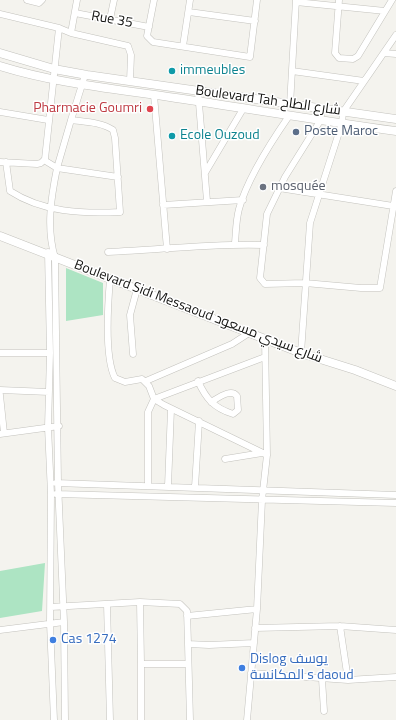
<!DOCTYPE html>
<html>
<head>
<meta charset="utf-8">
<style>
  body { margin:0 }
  canvas { display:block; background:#f4f3ee }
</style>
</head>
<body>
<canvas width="396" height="720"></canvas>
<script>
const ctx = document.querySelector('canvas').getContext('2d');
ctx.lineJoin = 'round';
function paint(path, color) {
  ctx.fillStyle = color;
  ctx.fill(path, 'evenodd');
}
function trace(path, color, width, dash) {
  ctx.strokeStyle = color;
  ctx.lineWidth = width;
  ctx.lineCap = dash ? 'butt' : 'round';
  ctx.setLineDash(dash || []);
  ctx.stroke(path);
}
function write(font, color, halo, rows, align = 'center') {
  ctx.font = font + ' "Titillium Web",Cairo,sans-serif';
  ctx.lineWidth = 3;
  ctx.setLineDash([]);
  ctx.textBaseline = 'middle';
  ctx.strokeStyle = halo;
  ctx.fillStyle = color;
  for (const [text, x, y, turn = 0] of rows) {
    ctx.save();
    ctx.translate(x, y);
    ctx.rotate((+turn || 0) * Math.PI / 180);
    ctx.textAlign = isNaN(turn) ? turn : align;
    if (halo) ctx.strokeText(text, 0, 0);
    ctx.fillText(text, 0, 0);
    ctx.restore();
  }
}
paint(new Path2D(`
  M66,268l37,15v32l-37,6z
  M45,563l-3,48 -42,7v-47z`), '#ade4c3');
const street = new Path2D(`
  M27,0l12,3 3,-3
  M154,0l-7,36 6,6 97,15 7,-57
  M339,0l-4,53 4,5 14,1 5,-3 34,-56
  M296,2l89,9
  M189,12l66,9
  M75,13l74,14
  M0,14l59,14 12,5 6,-33
  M110,19l4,-19
  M71,33l57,13 3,9 -1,26
  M183,46l7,-46
  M384,53l12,1
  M292,71l72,10
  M198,91l9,110
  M154,95l13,154
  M290,105l6,-105
  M322,109l-2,12 -35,56 -18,37 -7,64 5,6 40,-1 56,5h19l16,-97
  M0,112l48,8
  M71,120l14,-45
  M44,160l13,8c-6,30 -11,60 -2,90l3,225 6,139 1,98
  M0,162l37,2 4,-1 4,-4 14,-131
  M6,162l4,29c32,21 72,23 110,21l-5,-74 -2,-8c-12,-8 -28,-8 -42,-10l-14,48 61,9
  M205,173l38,-64
  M279,188l114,18
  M163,205l80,-5
  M235,243c1,-11 1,-23 4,-34 8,-30 32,-67 50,-93
  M48,252l2,101 -2,74 3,67 -1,129 4,97
  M108,252c52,-2 104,-9 156,-7
  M110,279c-2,24 -6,78 5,99l10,4 17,-3 7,7 5,13 10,6 103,50
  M0,353h50
  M301,353l9,-130 32,-100 1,-11 53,-77
  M133,354l-3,-39 7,-26
  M146,381l86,-37 17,-11
  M198,381c8,18 16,27 35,33l5,-4 -1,-14c-6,-8 -19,2 -26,6
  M0,390l49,2
  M0,395l4,38
  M0,434l59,-8
  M225,459l37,-6
  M56,483l340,12
  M148,486v-74l6,-13 111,-42
  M168,486l3,-77
  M195,487l4,-66
  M56,494l340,9
  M140,602l1,62h47
  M107,604l3,116
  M51,607l89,-5 40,2 7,7 1,33 21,1 45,-2
  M187,616l70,-7
  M340,626l8,54
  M255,628l85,-2 56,4
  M0,630l64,-8
  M188,644l2,76
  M141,664v56
  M251,673l97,7 48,-3
  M322,679l2,32
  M247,720l10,-111 5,-109 5,-45 -2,-116`);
const secondary = new Path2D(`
  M0,53l54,16 33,6 309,44
  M0,66c58,18 117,23 176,32 74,11 147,23 220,33
  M0,236l301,117 54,17 41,16`);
trace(street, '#c3c2bd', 7);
trace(secondary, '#c3c2bd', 9);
trace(street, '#fff', 6);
trace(secondary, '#fff', 8);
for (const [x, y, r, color] of [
  [172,71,4,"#0f9aa8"],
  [150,109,4,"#e0444e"],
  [296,132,4,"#5c6f8a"],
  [172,136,4,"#0f9aa8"],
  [263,187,4,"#6b7280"],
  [53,640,4,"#3f7fe0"],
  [242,668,4,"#3f7fe0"]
]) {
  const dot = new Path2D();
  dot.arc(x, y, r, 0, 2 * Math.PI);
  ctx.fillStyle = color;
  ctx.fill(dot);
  trace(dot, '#fff', 1.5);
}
write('14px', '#131311', '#fff', [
  ["Rue 35",112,20,10],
  ["Boulevard Tah شارع الطاح",268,101,8],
  ["Boulevard Sidi Messaoud شارع سيدي مسعود",198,312,21]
]);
write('14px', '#0d838f', '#fff', [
  ["immeubles",180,71],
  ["Ecole Ouzoud",180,136]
], 'left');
write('14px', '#be3a42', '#fff', [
  ["Pharmacie Goumri",142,109]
], 'right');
write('14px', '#4e5e75', '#fff', [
  ["Poste Maroc",304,132]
], 'left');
write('14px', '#5b616d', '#fff', [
  ["mosquée",271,187]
], 'left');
write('14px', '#366cbe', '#fff', [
  ["Cas 1274",61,640],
  ["Dislog يوسف",250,660],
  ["المكانسة s daoud",250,676]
], 'left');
</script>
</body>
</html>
